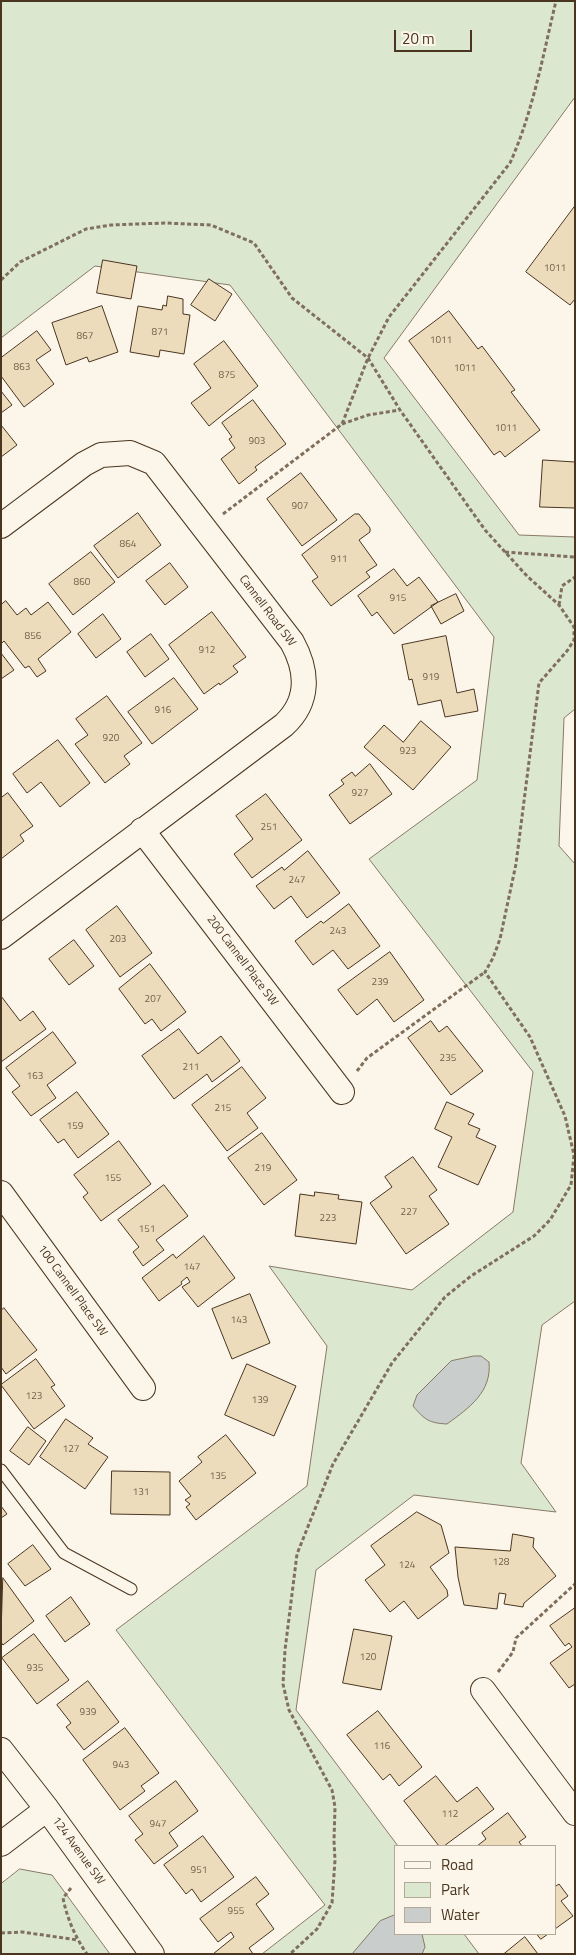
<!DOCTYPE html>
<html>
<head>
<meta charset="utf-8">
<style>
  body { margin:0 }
  #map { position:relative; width:576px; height:1955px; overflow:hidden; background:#fbf6e9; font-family:"Titillium Web",sans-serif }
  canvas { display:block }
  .frame { position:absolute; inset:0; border:2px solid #4a3520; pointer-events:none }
  .legend { position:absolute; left:394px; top:1845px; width:162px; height:90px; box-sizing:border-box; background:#fbf6e9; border:1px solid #b4a999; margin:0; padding:6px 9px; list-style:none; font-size:15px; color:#4a3520 }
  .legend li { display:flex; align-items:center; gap:10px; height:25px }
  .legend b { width:25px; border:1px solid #b4a999 }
  .scale { position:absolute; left:394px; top:30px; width:78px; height:22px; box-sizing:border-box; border:2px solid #4a3520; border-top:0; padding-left:6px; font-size:15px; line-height:18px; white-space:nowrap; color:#4a3520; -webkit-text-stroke:4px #fbf6e9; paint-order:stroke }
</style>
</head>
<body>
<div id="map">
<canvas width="576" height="1955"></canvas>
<div class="frame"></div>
<ul class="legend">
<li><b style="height:6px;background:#fbf6e9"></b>Road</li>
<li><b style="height:14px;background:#dce7d0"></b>Park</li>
<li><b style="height:14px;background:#c9cecd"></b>Water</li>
</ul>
<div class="scale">20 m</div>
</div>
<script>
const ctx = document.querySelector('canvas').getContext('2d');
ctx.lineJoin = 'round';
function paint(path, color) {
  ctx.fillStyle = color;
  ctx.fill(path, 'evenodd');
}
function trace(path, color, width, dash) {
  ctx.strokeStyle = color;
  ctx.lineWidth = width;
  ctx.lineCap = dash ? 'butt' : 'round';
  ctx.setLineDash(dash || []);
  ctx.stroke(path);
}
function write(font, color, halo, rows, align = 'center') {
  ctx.font = font + ' "Titillium Web",sans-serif';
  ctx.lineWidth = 4;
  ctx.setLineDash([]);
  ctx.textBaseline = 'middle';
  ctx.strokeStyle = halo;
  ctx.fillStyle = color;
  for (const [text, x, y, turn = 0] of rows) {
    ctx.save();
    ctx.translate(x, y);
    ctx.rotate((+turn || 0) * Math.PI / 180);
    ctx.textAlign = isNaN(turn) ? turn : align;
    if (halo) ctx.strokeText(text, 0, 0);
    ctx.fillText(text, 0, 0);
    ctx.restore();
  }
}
const green = new Path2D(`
  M1,1h574v96l-191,261 135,177 56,2v172l-11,9 -5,128 16,18v437l-33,24 -21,138 35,49 -142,-17 -98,75 -20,140 102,136h-3v88h69l15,20h-217l63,-49 -209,-275 191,-144 20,-140 -58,-80 143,24 101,-78 20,-140 -164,-213 108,-79 17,-143 -264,-352 -135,-19 -94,72z
  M20,1869l32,6 58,79h-109v-70z`);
paint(green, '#dce7d0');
trace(green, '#887966', 1);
const water = new Path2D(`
  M474,1356h7l8,6c3,30 -20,46 -42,62 -18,-1 -22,-4 -34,-18l4,-11 34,-34z
  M395,1915v19h27l3,13 -3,7h-70l28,-33z`);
paint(water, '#c9cecd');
trace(water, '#887966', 1);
const building = new Path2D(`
  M575,206v93l-5,6 -44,-33z
  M103,260l34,6 -6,33 -34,-6z
  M209,279l23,15 -17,27 -24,-16z
  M168,296l15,3v15l7,1 -6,39 -24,-4 -1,7 -29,-5 8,-46 24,4 1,-5 3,1z
  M102,306l16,46 -29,10 -2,-5 -21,8 -14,-42z
  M449,311l29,38 4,-3 33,44 -4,2 29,38 -35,27 -5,-6 -6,4 -85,-114z
  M37,331l14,19 -15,10 18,24 -30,23 -23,-31v-18z
  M224,341l34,45 -49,40 -18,-23 20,-15 -17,-24z
  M1,391l11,14 -11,8z
  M253,400l33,44 -31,23 2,3 -18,14 -18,-25 14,-11 -6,-9 3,-2 -10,-14z
  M1,425l16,20 -16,12z
  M543,460l32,2v46l-35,-1z
  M301,473l36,47 -35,26 -35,-47z
  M138,513l23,32 -43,33 -24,-32z
  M355,514h4l11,14v4l-11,8 18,25 -11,7 4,5 -39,29 -19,-25 6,-4 -16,-22z
  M91,552l24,30 -42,33 -24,-31z
  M170,563l18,24 -23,18 -19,-24z
  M394,569l13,17 12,-9 19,25 -44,32 -17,-22 -5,4 -14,-20z
  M456,594l8,17 -23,13 -10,-18z
  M6,601l11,14 9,-7 5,7 17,-13 23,30 -33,27 8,12 -9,6 -8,-11 -4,2 -21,-27 -3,3v-39z
  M212,612l34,45 -13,9 5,6 -18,13 -1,-2 -15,11 -35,-49z
  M103,614l18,25 -25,19 -18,-24z
  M151,634l18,25 -24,18 -18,-25z
  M446,636l11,57 17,-4 4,22 -33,6 -4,-17 -23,5 -6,-26 -3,1 -7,-35z
  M1,653l13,17 -13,9z
  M174,678l24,31 -46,35 -24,-32z
  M107,696l35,47 -18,13 6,8 -25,19 -30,-39 13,-9 -12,-16z
  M421,721l30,26 -38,43 -49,-43 20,-22 19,17z
  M58,740l32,43 -30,24 -19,-25 -14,11 -14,-19z
  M370,764l22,30 -42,30 -21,-29 15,-11 -3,-4 11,-8 3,4z
  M8,793l25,33 -13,9 4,6 -23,18v-61z
  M266,794l36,46 -50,38 -18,-24 19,-15 -17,-23z
  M308,851l32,42 -33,25 -16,-22 -17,13 -18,-23 26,-19 2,3z
  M349,904l31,42 -32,23 -15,-19 -20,15 -18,-24 26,-20 2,2z
  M117,906l35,47 -32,24 -34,-47z
  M74,940l20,26 -25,19 -20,-26z
  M390,952l34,48 -30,22 -17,-23 -20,16 -19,-25z
  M150,964l36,48 -25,19 -9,-12 -7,5 -26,-35z
  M1,996l19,25 13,-10 13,18 -45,33z
  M431,1021l8,11 8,-6 36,45 -32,24 -43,-57z
  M179,1029l19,25 23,-18 19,25 -28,21 -5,-8 -33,25 -32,-43z
  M53,1032l23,31 -29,22 9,13 -25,18 -19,-24 8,-6 -14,-18z
  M242,1067l24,31 -19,15 11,15 -31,23 -35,-46z
  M77,1092l32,42 -31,24 -14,-19 -6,4 -18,-23z
  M447,1102l27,12 -6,10 12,5 -4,8 20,9 -18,39 -40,-18 14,-30 -17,-8z
  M262,1133l35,47 -33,25 -36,-47z
  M119,1141l32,43 -50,37 -18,-24 5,-4 -14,-18z
  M413,1157l24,33 -8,6 20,28 -43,30 -36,-51 22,-16 -7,-10z
  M164,1185l24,31 -32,24 8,10 -21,16 -10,-14 6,-5 -21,-27z
  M315,1192l24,3 -1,4 24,3 -6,42 -61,-8 5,-42 14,2z
  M204,1236l31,42 -37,29 -16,-20 8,-5 -3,-5 -6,5 1,2 -23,17 -17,-23 31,-24 3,4z
  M250,1294l20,49 -38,16 -20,-50z
  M4,1308l33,42 -31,24 -5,-7v-56z
  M36,1359l19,26 -4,2 14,19 -31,23 -33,-44z
  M247,1364l49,22 -22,50 -49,-21z
  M66,1419l27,19 -5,6 20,13 -23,32 -45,-32z
  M28,1427l18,14 -17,24 -19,-14z
  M226,1435l30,38 -60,47 -10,-13 4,-3 -5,-4 6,-4 -12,-15 23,-19 -4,-5z
  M112,1471l58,1v43l-59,-1z
  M1,1506l6,8 -6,4z
  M417,1512l24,13 8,28 -19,14 17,23 1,6 -30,23 -14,-18 -14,11 -25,-32 20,-15 -14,-19z
  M513,1534l21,4 -1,9 23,29 -32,27 -1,4 -19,-3 2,-10 -7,-1 -2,16 -33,-4 -6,-28 -3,-30 55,4z
  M33,1545l18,24 -26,17 -17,-22z
  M3,1578l31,43 -31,24 -2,-3z
  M71,1597l19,27 -25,18 -19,-26z
  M575,1608v76l-6,4 -19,-25 22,-16 -3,-4 -4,3 -15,-20z
  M354,1629l38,7 -11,54 -38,-7z
  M34,1634l35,46 -32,24 -35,-46z
  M88,1681l31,41 -35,28 -18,-23 5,-4 -14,-18z
  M378,1711l44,56 -23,19 -9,-12 -7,6 -36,-45z
  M125,1728l34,45 -18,13 4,5 -25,19 -37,-50z
  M436,1776l21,26 20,-15 17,22 -50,37h-5l-35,-45z
  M176,1781l22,30 -29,22 9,13 -24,18 -19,-24 8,-6 -14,-18z
  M508,1813l18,24 -7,5 3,4h-45l9,-7 -4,-6z
  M203,1836l31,41 -33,25 -9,-13 -6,5 -22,-29z
  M256,1877l13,17 -13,10 18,25 -25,19 4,6h-40l21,-17 -3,-5 -13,10 -18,-23z
  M555,1884l1,2 3,-2 9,12 -7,5 12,15 -18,13z
  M537,1934h11l-7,5z
  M525,1937l13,17h-34z`);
paint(building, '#ecdcbc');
trace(building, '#4a3520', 1);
const service = new Path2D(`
  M1,1470l63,83 67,36`);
const minor = new Path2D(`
  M1,526l83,-62 17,-9 29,-2 24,10 138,179c16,29 18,59 -8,83l-283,212
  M142,830l200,262
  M1,1193l142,195
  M483,1690l92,123
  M1,1750l46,59 105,145
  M1,1844l46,-35`);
trace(service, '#4a3520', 13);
trace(minor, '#4a3520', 26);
trace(new Path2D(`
  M1,280l19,-18 66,-33 25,-4 54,-2 46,2 43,18 38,55 76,60 32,52 85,120 42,46 32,29 15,22v13l-7,11 -28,32 -23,181 -16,75 -7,19 -8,14 45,65 35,79 9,39 -3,30 -21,35 -16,16 -63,40 -26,21 -53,66 -59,101 -36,90 -12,96 -2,34 6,26 43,80 3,17 -1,34 1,19 -3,43 -15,26 -27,25
  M342,424l26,-9 32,-5
  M223,514l119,-90 26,-66 21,-41 121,-154c23,-51 33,-108 46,-162
  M505,552l70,5
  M559,605l3,-19 13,-9
  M357,1071l10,-13 118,-86
  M498,1672l15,-20 3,-14 59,-54
  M71,1888l-8,10c4,20 12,39 24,56
  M1,1933l21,-1 56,8`), '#7f6f5c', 3, [4, 2.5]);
trace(service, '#fbf6e9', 11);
trace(minor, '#fbf6e9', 24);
write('10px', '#725f47', null, [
  ["1011",555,269],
  ["871",160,333],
  ["867",85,337],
  ["1011",441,341],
  ["863",22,368],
  ["1011",465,369],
  ["875",227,376],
  ["1011",506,429],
  ["903",257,442],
  ["907",300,507],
  ["864",128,545],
  ["911",339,560],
  ["860",82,583],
  ["915",398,599],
  ["856",33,637],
  ["912",207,651],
  ["919",431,678],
  ["916",163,711],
  ["920",111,739],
  ["923",408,752],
  ["927",360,794],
  ["251",269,828],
  ["247",297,881],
  ["243",338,932],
  ["203",118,940],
  ["239",380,983],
  ["207",153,1000],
  ["235",448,1059],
  ["211",191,1068],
  ["163",35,1077],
  ["215",223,1109],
  ["159",75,1127],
  ["219",263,1169],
  ["155",113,1179],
  ["227",409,1213],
  ["223",328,1219],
  ["151",147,1230],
  ["147",192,1268],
  ["143",239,1321],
  ["123",34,1397],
  ["139",260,1401],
  ["127",71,1450],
  ["135",218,1477],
  ["131",141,1493],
  ["128",501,1563],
  ["124",407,1566],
  ["120",368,1658],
  ["935",35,1669],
  ["939",88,1713],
  ["116",382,1747],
  ["943",121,1766],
  ["112",450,1815],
  ["947",158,1825],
  ["951",199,1871],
  ["955",236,1912]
]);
write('12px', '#4a3520', '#fbf6e9', [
  ["Cannell Road SW",267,611,53],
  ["200 Cannell Place SW",242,961,53],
  ["100 Cannell Place SW",72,1291,54],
  ["124 Avenue SW",78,1851,54]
]);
</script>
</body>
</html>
